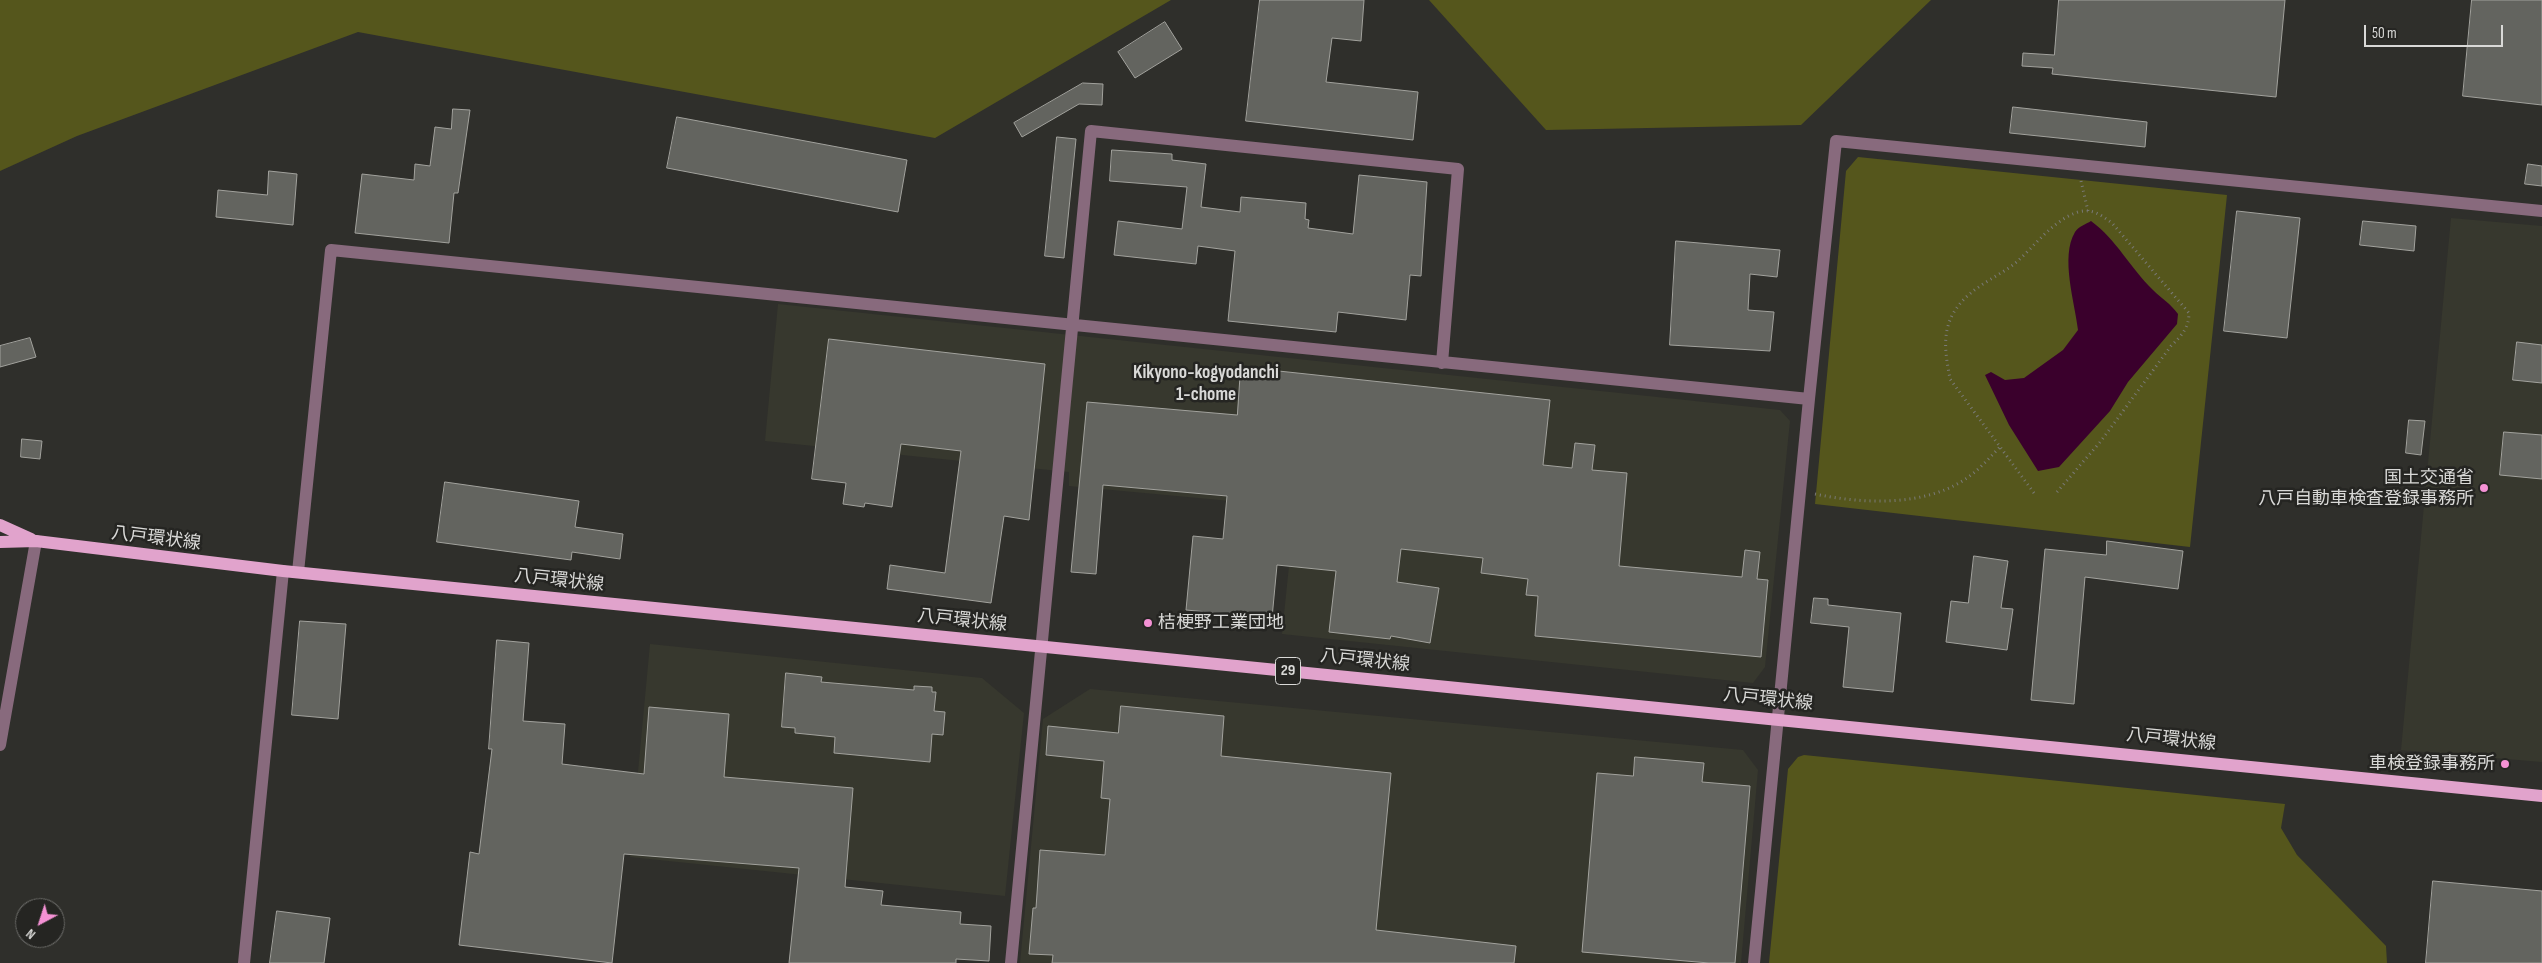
<!DOCTYPE html>
<html>
<head>
<meta charset="utf-8">
<style>
  body { margin:0 }
  #map { position:relative; width:2542px; height:963px; overflow:hidden; background:#2f2f2b; font-family:"Sofia Sans Condensed",sans-serif }
  canvas { display:block }
  .north { position:absolute; left:15px; top:898px; width:50px; height:50px; box-sizing:border-box; background:#252522; border:1px solid #6d6d6a; border-radius:50%; rotate:220deg; font-size:14px; font-weight:700; line-height:20px; text-align:center; color:#d9d9d7 }
  .north::after { content:''; display:block; margin:auto; width:18px; height:22px; background:#f491d4; clip-path:polygon(50% 0,100% 100%,50% 72%,0 100%) }
  .scale { position:absolute; left:2364px; top:25px; width:139px; height:22px; box-sizing:border-box; border:2px solid #d9d9d7; border-top:0; padding-left:6px; font-size:15px; line-height:18px; white-space:nowrap; color:#d9d9d7; -webkit-text-stroke:4px #252522; paint-order:stroke }
</style>
</head>
<body>
<div id="map">
<canvas width="2542" height="963"></canvas>
<div class="north">N</div>
<div class="scale">50 m</div>
</div>
<script>
const ctx = document.querySelector('canvas').getContext('2d');
ctx.lineJoin = 'round';
function paint(path, color) {
  ctx.fillStyle = color;
  ctx.fill(path, 'evenodd');
}
function trace(path, color, width, dash) {
  ctx.strokeStyle = color;
  ctx.lineWidth = width;
  ctx.lineCap = dash ? 'butt' : 'round';
  ctx.setLineDash(dash || []);
  ctx.stroke(path);
}
function write(font, color, halo, rows, align = 'center') {
  ctx.font = font + ' "Sofia Sans Condensed","Noto Sans JP",sans-serif';
  ctx.lineWidth = 5;
  ctx.setLineDash([]);
  ctx.textBaseline = 'middle';
  ctx.strokeStyle = halo;
  ctx.fillStyle = color;
  for (const [text, x, y, turn = 0] of rows) {
    ctx.save();
    ctx.translate(x, y);
    ctx.rotate((+turn || 0) * Math.PI / 180);
    ctx.textAlign = isNaN(turn) ? turn : align;
    if (halo) ctx.strokeText(text, 0, 0);
    ctx.fillText(text, 0, 0);
    ctx.restore();
  }
}
paint(new Path2D(`
  M2451,218l91,8v536l-141,-12z
  M778,304l1002,106 10,11 -25,246 -12,16 -471,-49 13,-127 -226,-21v-14l-304,-31z
  M650,644l332,34 42,35 -19,183 -375,-39z
  M1090,689l653,61 15,20 -17,193h-721l23,-244z`), '#37382e');
paint(new Path2D(`
  M0,0h1171l-236,138 -577,-106 -281,104 -77,35z
  M1429,0h502l-130,125 -255,5z
  M1858,157l369,38 -37,352 -375,-43 31,-333z
  M1804,755l481,49 -4,24 16,27 89,91 1,17h-618l19,-194 10,-12z`), '#55561c');
paint(new Path2D(`
  M2091,221c26,19 39,47 62,69 8,8 18,14 25,24l-1,10 -49,58 -18,29 -51,56 -21,4 -29,-46 -24,-50 6,-3 14,8 19,-2 39,-28 15,-20c-3,-27 -18,-73 -3,-98 3,-5 11,-8 16,-11z`), '#3a002c');
const building = new Path2D(`
  M1260,0h104l-3,41 -29,-3 -6,44 92,10 -5,48 -167,-19z
  M2059,0h226l-9,97 -224,-23 1,-6 -31,-2 1,-13 31,2z
  M2472,0h70v105l-79,-9z
  M1165,22l17,27 -47,29 -17,-26z
  M1083,83l20,1 -1,21 -23,-1 -57,33 -8,-14z
  M2013,107l134,15 -2,25 -135,-14z
  M453,109l17,1 -12,83h-4l-5,50 -94,-10 7,-59 52,6 1,-16 15,2 5,-39 16,2z
  M677,117l230,43 -9,52 -231,-44z
  M1057,137l19,2 -12,119 -19,-2z
  M1112,150l60,4v6l34,4 -5,43 39,5 1,-15 65,6 -1,16 4,1 -1,8 45,6 6,-59 68,7 -6,94 -11,-1 -4,45 -68,-8 -2,20 -108,-11 7,-70 -37,-5 -2,18 -82,-9 4,-34 64,8 5,-42 -77,-6z
  M2528,164l14,2v20l-17,-2z
  M269,171l28,3 -4,51 -77,-8 2,-27 49,5z
  M2237,211l63,7 -13,120 -63,-7z
  M2363,221l53,5 -2,25 -54,-6z
  M1676,241l104,9 -3,27 -27,-3 -2,36 26,2 -4,39 -100,-6z
  M30,338l6,19 -36,10v-21z
  M829,339l216,25 -16,156 -25,-4 -13,87 -104,-14 3,-24 55,8 16,-122 -60,-7 -9,63 -27,-4 -1,4 -21,-3 3,-21 -34,-4z
  M2517,342l25,3v38l-29,-3z
  M1241,367l309,33 -7,65 29,3 3,-25 20,2 -3,25 35,3 -8,93 123,11 3,-27 15,2 -3,27 11,1 -7,77 -226,-21 3,-40 -12,-1 2,-16 -47,-6 2,-15 -82,-9 -4,33 42,6 -9,55 -39,-7 -1,3 -61,-7 7,-61 -59,-6 -5,53 -86,-8 7,-74 30,3 4,-43 -124,-11 -7,89 -25,-2 16,-170 150,13z
  M2409,420l16,1 -4,34 -15,-2z
  M2504,432l38,3v44l-42,-4z
  M22,439l20,2 -2,18 -19,-2z
  M445,482l134,19 -4,26 48,7 -3,25 -48,-7 -1,8 -134,-18z
  M2107,541l76,10 -5,38 -93,-12 -11,127 -43,-4 14,-151 61,6z
  M1974,556l34,5 -7,47 12,1 -6,41 -61,-8 5,-41 17,2z
  M1814,598l14,1v6l73,8 -8,79 -50,-5 6,-60 -38,-4z
  M300,621l46,3 -8,95 -46,-4z
  M497,640l32,3 -6,78 42,3 -3,40 82,10 5,-67 80,7 -5,63 129,11 -8,99 38,4 -2,14 80,7 -1,12 31,2 -2,35 -33,-2v4h-167l10,-95 -175,-14 -12,109 -153,-18 11,-93 9,2 13,-105h-3z
  M786,673l36,4 -1,5 93,8v-4l18,1v5h4l-2,19 11,1 -2,23 -11,-1 -2,28 -96,-9 1,-16 -40,-4v-5l-13,-1z
  M1121,706l103,10 -3,40 170,17 -15,157 140,16 -2,17h-462l1,-8 -24,-1 4,-46h3l4,-58 65,5 5,-56 -9,-1 3,-37 -58,-6 2,-29 70,7z
  M1635,757l69,6 -2,19 48,4 -15,177h-26l-127,-11 15,-179 36,3z
  M2433,881l109,10v72h-116z
  M277,911l53,7 -6,45h-54z`);
paint(building, '#63645f');
trace(building, '#a2a29d', 1);
trace(new Path2D(`
  M2081,181l7,30
  M2034,493l-84,-114c-4,-23 -9,-45 4,-67 14,-23 38,-32 59,-47 21,-17 38,-44 65,-53 14,-4 23,3 34,11l77,90c0,15 -8,23 -18,33l-70,95 -44,51
  M1815,494c48,10 110,13 152,-16 13,-9 23,-21 34,-32`), '#7a7a77', 3, [1, 4]);
trace(new Path2D(`
  M298,572l33,-322 1478,149
  M0,745l36,-204
  M244,963l39,-392
  M1011,963l80,-832 367,38 -16,194
  M1754,963l55,-564 27,-258 706,70`), '#886a7d', 12);
trace(new Path2D(`
  M0,525l31,14
  M0,542l36,-1 247,30 2259,225`), '#e1a3cc', 12);
for (const [x, y, r, color] of [
  [2484,488,5,"#f491d4"],
  [1148,623,5,"#f491d4"],
  [2505,764,5,"#f491d4"]
]) {
  const dot = new Path2D();
  dot.arc(x, y, r, 0, 2 * Math.PI);
  ctx.fillStyle = color;
  ctx.fill(dot);
  trace(dot, '#252522', 2);
}
for (const [x, y, w] of [
  [1288,671,25]
]) {
  const box = new Path2D();
  box.roundRect(x - w / 2, y - 13.5, w, 27, 4);
  ctx.fillStyle = '#252522';
  ctx.fill(box);
  trace(box, '#d9d9d7', 1);
}
write('bold 16px', '#d9d9d7', null, [
  ["29",1288,671]
]);
write('18px', '#d9d9d7', '#252522', [
  ["国土交通省",2474,478],
  ["八戸自動車検査登録事務所",2474,499],
  ["桔梗野工業団地",1158,623,"left"],
  ["車検登録事務所",2495,764]
], 'right');
write('18px', '#d9d9d7', '#252522', [
  ["八戸環状線",156,539,7],
  ["八戸環状線",559,581,6],
  ["八戸環状線",962,621,6],
  ["八戸環状線",1365,661,6],
  ["八戸環状線",1768,700,6],
  ["八戸環状線",2171,740,6]
]);
write('bold 19px', '#d9d9d7', '#252522', [
  ["Kikyono-kogyodanchi",1206,373],
  ["1-chome",1206,395]
]);
</script>
</body>
</html>
